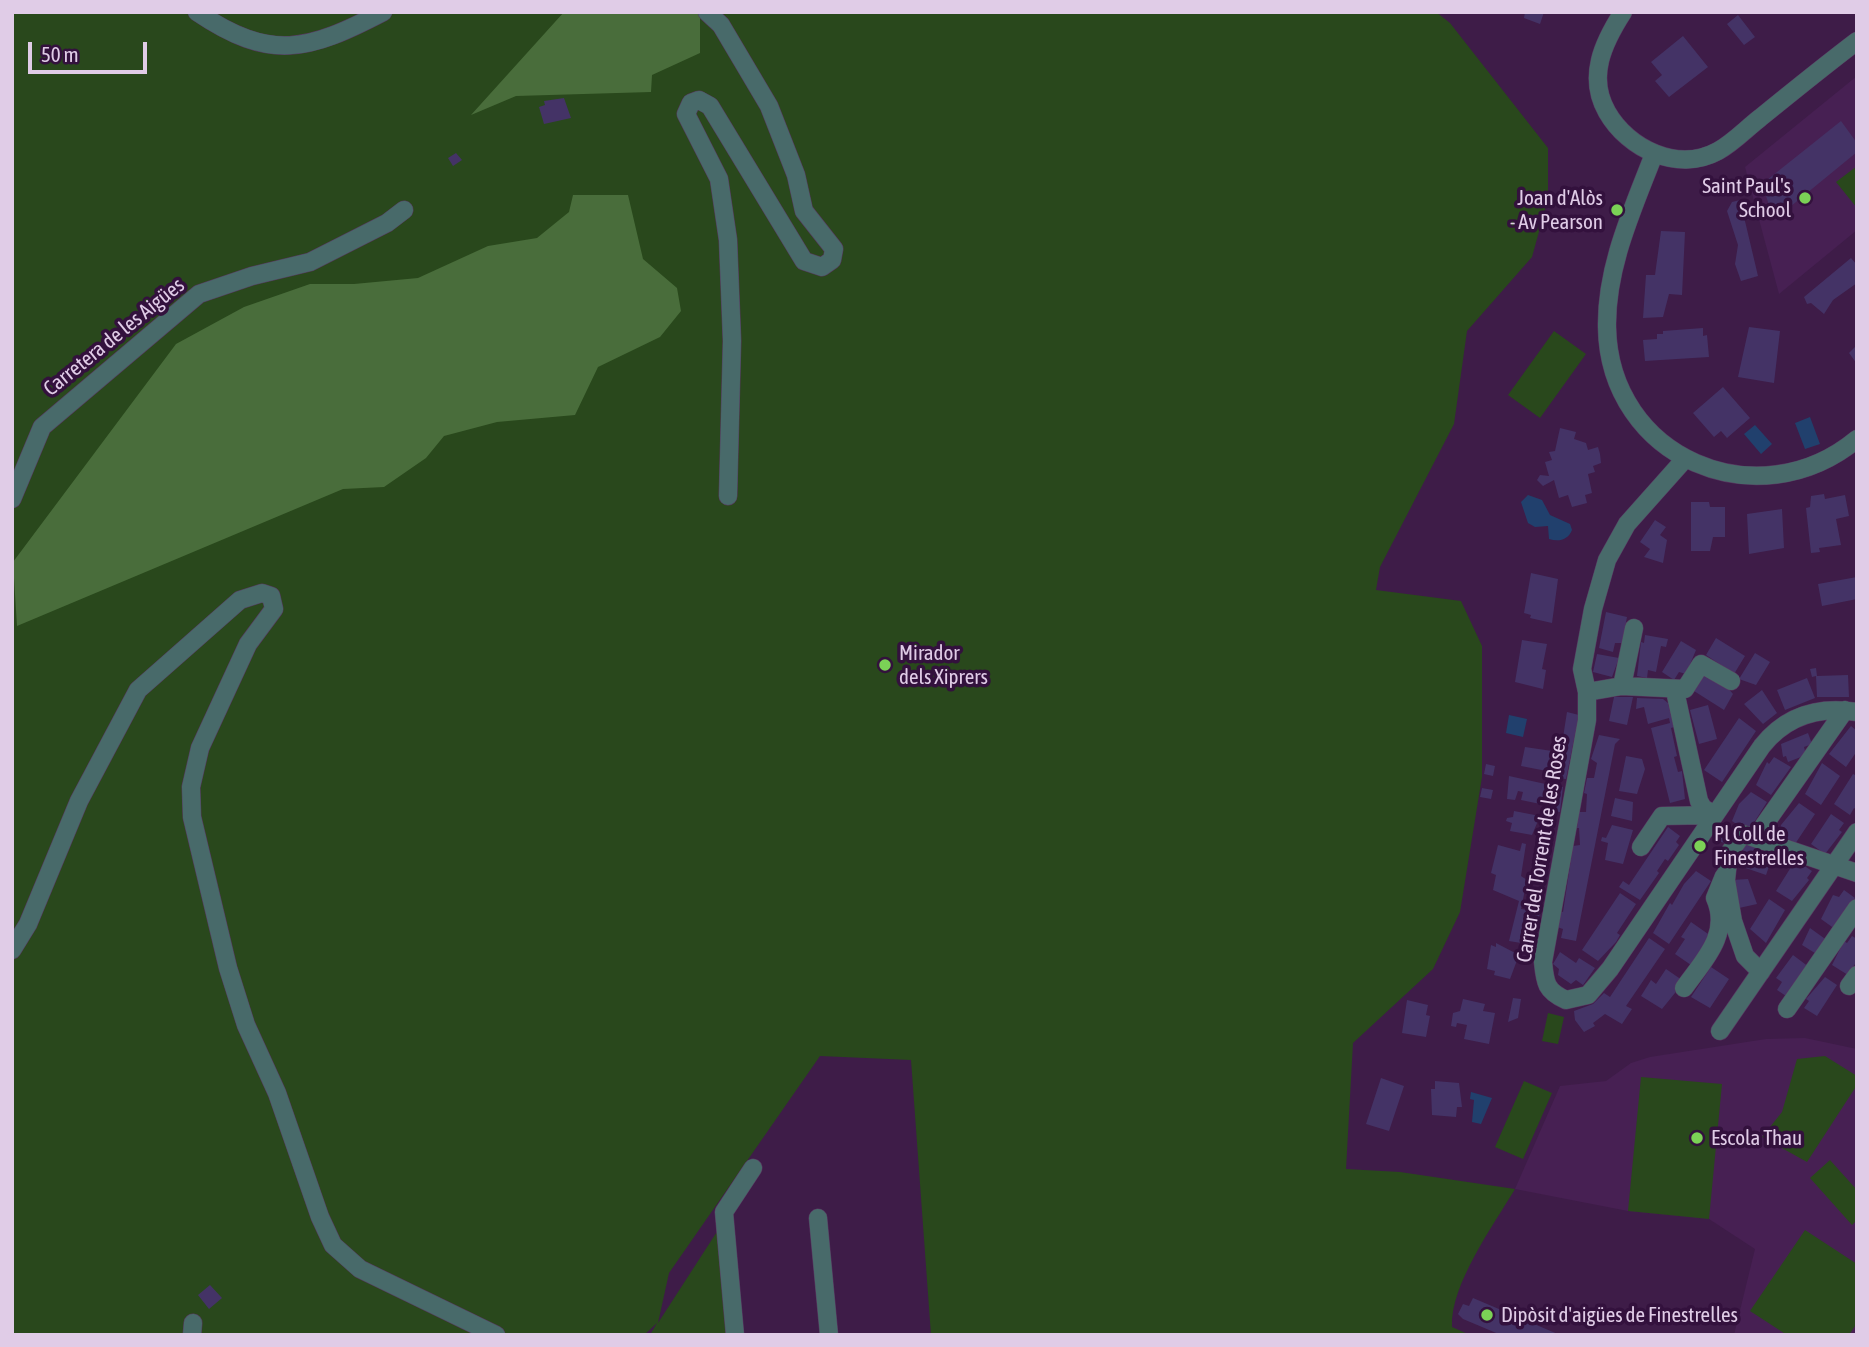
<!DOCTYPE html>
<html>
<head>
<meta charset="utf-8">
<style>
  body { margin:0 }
  #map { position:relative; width:1869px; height:1347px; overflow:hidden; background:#3e1c48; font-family:"Asap Condensed",sans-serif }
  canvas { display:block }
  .frame { position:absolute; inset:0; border:14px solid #e0cce7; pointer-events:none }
  .scale { position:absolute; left:28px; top:42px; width:119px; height:32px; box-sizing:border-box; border:4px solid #e0cce7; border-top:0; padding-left:9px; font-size:21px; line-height:24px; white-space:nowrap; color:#e0cce7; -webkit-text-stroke:5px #33113d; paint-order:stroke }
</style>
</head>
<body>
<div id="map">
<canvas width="1869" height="1347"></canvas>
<div class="frame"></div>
<div class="scale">50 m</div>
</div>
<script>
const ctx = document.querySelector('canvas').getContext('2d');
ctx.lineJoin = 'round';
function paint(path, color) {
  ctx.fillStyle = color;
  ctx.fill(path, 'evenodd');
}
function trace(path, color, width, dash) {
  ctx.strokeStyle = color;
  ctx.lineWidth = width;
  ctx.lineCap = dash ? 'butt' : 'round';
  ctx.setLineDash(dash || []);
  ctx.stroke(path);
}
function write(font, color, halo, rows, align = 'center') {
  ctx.font = font + ' "Asap Condensed",sans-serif';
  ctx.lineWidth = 7;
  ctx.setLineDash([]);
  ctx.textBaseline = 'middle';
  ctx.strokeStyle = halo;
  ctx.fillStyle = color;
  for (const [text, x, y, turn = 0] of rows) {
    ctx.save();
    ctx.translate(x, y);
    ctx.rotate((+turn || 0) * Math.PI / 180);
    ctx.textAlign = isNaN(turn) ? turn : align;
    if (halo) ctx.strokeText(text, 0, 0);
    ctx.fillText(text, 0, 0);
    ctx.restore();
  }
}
paint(new Path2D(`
  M1857,76v154l-78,64 -34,-127z
  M1805,1038l52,11v286h-123l21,-86 -46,-30 -81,-8 -113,-22 45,-103 46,-5 25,-18 19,-6 116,-18z`), '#472053');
paint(new Path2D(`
  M12,12h1424l14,11 98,125v51l-16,58 -65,74 -13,93 -74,143 -4,23 85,11 21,45v131l-22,135 -27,57 -80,74 -7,126 54,3 115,17c-22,37 -65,96 -63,138l18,8h-539l-20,-275 -91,-4 -151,217 -11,50 62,-96 8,108h-78l7,-12 -13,12h-632z
  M1857,166v42l-21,-26z
  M1554,331l32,23 -46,64 -32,-23z
  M1548,1013l16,4 -6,27 -16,-3z
  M1825,1056l32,20v9l-50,77 -45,-25 20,-25 15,-53z
  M1641,1077l81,7 -13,135 -81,-8z
  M1524,1081l28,12 -29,66 -28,-12z
  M1830,1160l27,30v30l-5,5 -42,-47z
  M1805,1230l52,34v59l-8,12h-62l-37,-24z`), '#29481c');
paint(new Path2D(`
  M564,12h136v41l-48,22 -1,17 -135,4 -45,19z
  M573,195h55l15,64 34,29 4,23 -21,26 -62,30 -23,48 -78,7 -53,14 -18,22 -42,29 -41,2 -326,137 -4,-64 163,-218 68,-37 66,-23h44l64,-6 70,-32 49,-8 32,-26z`), '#496d3b');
paint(new Path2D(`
  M1810,417l10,27 -15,5 -10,-26z
  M1755,425l17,19 -11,10 -17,-20z
  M1528,495l14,5 8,15 20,9 2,6c-4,10 -13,12 -23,9l-1,-13 -13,1 -7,-4 -7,-21z
  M1509,715l18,4 -4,18 -17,-4z
  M1471,1092l21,6 -11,26 -9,-2 2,-22 -4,-1z`), '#21406d');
paint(new Path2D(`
  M1525,12h19l-4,12 -16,-6z
  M1738,15l17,22 -11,8 -17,-21z
  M1683,36l25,31 -39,30 -14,-16 7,-6 -11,-13z
  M564,98l7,20 -27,6 -5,-17 6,-2 -1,-4z
  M1841,121l16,22v9l-83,68 -12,-36z
  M456,153l6,7 -9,6 -5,-8z
  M1740,200l18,76 -17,5 -6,-17 3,-19 -11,-34 5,-9z
  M1661,231l24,1 -3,63 -13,-1 -6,23 -20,1 3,-43h9z
  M1851,258l6,7v18l-24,17 -9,14 -13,-11 -4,1 -3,-7z
  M1749,327l31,4 -6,52 -36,-6z
  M1703,328v8l4,-1 2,22 -64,4 -2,-21 14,-1v-5h6v-3z
  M1857,345v19l-8,-11z
  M1723,387l27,31 -23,20 -6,-7 -7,6 -21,-24z
  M1560,428l16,4 -2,7 12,4 2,7 10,-3 2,7 1,9 -8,3 2,6 -7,2 4,19 -7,2 2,8 -15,4 -4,-12 -9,3 -5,-18 -11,6 -6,-6 3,-5 9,1 -4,-14 7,-2 -3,-8 6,-1z
  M1824,494l1,5 20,-4 4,21 -13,3 5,26 -22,3 1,4 -9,1 -5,-45 4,-1 1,-11z
  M1691,502h18l1,5h15v30h-12l-3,14h-19z
  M1782,509l2,39 -35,6 -2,-40z
  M1655,520l11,7 -6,8 7,5 -4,23 -19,-6 6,-8 -10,-7z
  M1531,573l27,6 -6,44 -22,-5 1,-3 -7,-2z
  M1857,577v22l-35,7 -4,-22z
  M1606,612l21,5 -5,26h-7l-2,9 -14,-4z
  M1645,635l23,4 -2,8 -5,-1 -5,26 -8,-2 -1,8 -10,-2 4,-34 3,1z
  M1716,638l29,18 -11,18 -28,-19z
  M1522,640l25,4 -5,25 4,1 -3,19 -28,-7z
  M1681,641l15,9 -10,24 -7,-2 -5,8 -12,-8z
  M1755,653l15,9 -14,23 -17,-6z
  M1597,654l22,4 -7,19 -19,-5z
  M1816,668l1,8 31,-1 1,22h-32l-1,-21 -4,1 -2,-8z
  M1703,676l25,12 5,6 -9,16 -30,-19z
  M1807,678l8,20 -30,12 -8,-20z
  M1762,690l15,23 -14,11 -19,-20z
  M1614,697h19l-6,28 -18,-4z
  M1637,698l26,1 5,4 6,24 -3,1 6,28 -3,1 4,15 4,-1 3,28 -15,4 -19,-75 19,-5 -1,-5 -21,6 -4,-17 -8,2z
  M1708,705l9,34 -18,5 -9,-34z
  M1567,712l12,3 -13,64 -10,-1 1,-5 -36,-7 4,-19 34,5v11z
  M1739,718l17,13 -34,51 -18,-12z
  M1851,726l6,5v20l-11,16 -17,-13z
  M1808,733l4,11 -8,3 2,8 -18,7 -2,-6 -3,1 -2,-13z
  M1599,735l21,4 -5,5 -39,197 -15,-3 2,-9 -6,-2 3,-16 3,1 10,-66 7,-1 -1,-17h-2l2,-16h7l1,-18 -3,-1 3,-15h7l3,-15 -6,-4z
  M1626,756l16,3 3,10 -8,25 -18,-3z
  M1774,757l17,10 -20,28 -15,-10 11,-23 2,2z
  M1822,763l18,13 -19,29 -16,-11z
  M1486,764l9,2 -2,10 -9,-2z
  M1853,774l4,2v34l-3,-2 -4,7 -16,-11z
  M1509,776l41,9 -5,20 -24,-5 2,-8 -5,-1 -3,9 -8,-1z
  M1558,786l5,1 -3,25 -8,-1z
  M1482,788l11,2 -2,9 -11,-2z
  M1751,792l16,10 -19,30 -16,-11 7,-17z
  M1615,798l18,4 -1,19 -21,-5z
  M1799,803l16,11 -20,30 -16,-11 2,-8z
  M1514,811l26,5 -8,19 -22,-4 2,-8 -6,-2 1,-3 6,-1z
  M1831,814l13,9 -5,7 3,2 -17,22 -14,-10z
  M1612,825l21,5 -10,34 -18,-4 3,-17 -7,-2 1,-4 4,1z
  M1668,827l12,9 -4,6 3,3 -11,16 -3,-2 -8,12 2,2 -19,27 -21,-13 4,-6 6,4z
  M1722,831l9,3 -3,10 -13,-4z
  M1522,843l4,1 -5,32 6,4 -6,29 19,3 -7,33 -24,-4 10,-40 -26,-11 3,-15 -5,-2 7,-28 22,6z
  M1744,843l13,3 -1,4 16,8 -6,17 -32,-11z
  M1790,856l16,4 -3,5 9,6 -5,7 2,2 -17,21 -16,-10 17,-27 -6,-4z
  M1696,871l15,10 -42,63 -16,-11 17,-30 2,2 12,-21z
  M1748,879l9,25 -18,4 -7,-28z
  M1844,890l11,8 -20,31 -14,-10 12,-24 6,2z
  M1620,893l16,11 -19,29 3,2 -4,7 -18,19 -16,-11z
  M1769,899l16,11 -19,33 -16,-14z
  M1691,922l20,14 -20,29 -16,-11 10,-15 -4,-2z
  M1810,928l18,13 -10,14 -16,-10z
  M1852,936l5,3v22l-9,14 -16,-10 12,-24 3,2z
  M1649,938l16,11 -39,57 6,3 -10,15 -17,-10 -12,9 2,3 -11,6 -9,-12 -1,-9 19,-7 11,-11 6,4z
  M1496,943l23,12 -9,24 -16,-4 1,-4 -8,-2 4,-24 5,2z
  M1560,952l16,11 3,-5 16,10 -12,17 -7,-5 -5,4 -13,-9 1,-6 -6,-5z
  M1793,955l16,12 -20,31 -12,-8 5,-8 -6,-4z
  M1711,967l18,12 -19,29 -19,-11z
  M1666,969l16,11 -3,8 -17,21 -21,-13 10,-16 5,4z
  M1825,977l12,8 -20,31 -13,-8 5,-7 -3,-2z
  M1513,998l8,1 -3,19 -10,4z
  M1463,999l22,5 -2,7 12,2 -6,31 -25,-5 3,-14 -10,-2 -1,4 -5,-1 2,-13 7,-2z
  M1407,1000l21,5 -2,10 4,1 -4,21 -24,-4z
  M1381,1078l23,8 -15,45 -23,-7z
  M1435,1081l24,2 3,24h-5l-1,10 -24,-2 -1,-26h4z
  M210,1285l12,13 -13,11 -11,-14z
  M1473,1298l87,37h-59l-38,-16 -5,-5 5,-10 6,2z`), '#436');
const minor = new Path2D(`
  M197,12c74,50 111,39 186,0
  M707,12l14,13 48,81 27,69 8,36 30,38 -2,11 -10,7 -18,-6 -94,-155 -11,-6 -8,3 -5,11 33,65 9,61 4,101 -4,155
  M1623,12c-20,31 -36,65 -16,100 21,37 71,61 111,39 15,-8 29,-23 42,-33 32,-26 64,-52 97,-77
  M1654,154c-21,55 -48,112 -47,173 2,131 151,194 250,112
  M1684,460l-57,64 -20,36 -14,49 -11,60 5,23v28l-44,242c2,21 3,29 23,38l22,-5 22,-26 152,-223c24,-30 57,-40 95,-34
  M12,499l30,-72 157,-133 53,-18 58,-14 77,-39 17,-13
  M1622,686l12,-58
  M1675,691l24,110 4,7 12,7
  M1587,692l35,-6 63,3 16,-25 30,17
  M1755,838l90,-128
  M1641,847l21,-31 53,-1
  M12,950l16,-26 51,-123 59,-111 102,-90 22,-7 9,3 3,13 -26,35 -48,104 -9,39 1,30 36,151 18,57 31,68 43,124 13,28 27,24 136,66
  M1761,972l-16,-16 -12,-35 -7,-41 3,-27 14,-19 114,39
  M1849,986l8,-11
  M1684,988c20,-28 47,-54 31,-90l9,-22
  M1787,1009l70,-101
  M1720,1031l137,-199
  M818,1218l11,117
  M192,1335l1,-12
  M735,1335l-11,-123 29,-44`);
trace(minor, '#583861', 19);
trace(minor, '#486a6a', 18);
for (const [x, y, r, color] of [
  [1805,198,7,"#7bd156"],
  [1617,210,7,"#7bd156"],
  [885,665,7,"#7bd156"],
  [1700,846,7,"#7bd156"],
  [1697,1138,7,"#7bd156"],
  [1487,1315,7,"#7bd156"]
]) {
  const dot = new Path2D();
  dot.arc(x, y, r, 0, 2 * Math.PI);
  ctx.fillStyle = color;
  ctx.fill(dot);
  trace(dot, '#33113d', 2.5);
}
write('21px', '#e0cce7', '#33113d', [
  ["Saint Paul's",1791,186,"right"],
  ["School",1791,210,"right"],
  ["Joan d'Alòs",1603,198,"right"],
  ["- Av Pearson",1603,222,"right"],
  ["Mirador",899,653],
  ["dels Xiprers",899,677],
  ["Pl Coll de",1714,834],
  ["Finestrelles",1714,858],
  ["Escola Thau",1711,1138],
  ["Dipòsit d'aigües de Finestrelles",1501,1315]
], 'left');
write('21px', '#e0cce7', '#33113d', [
  ["Carretera de les Aigües",114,337,-39],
  ["Carrer del Torrent de les Roses",1542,849,-81]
]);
</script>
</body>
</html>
